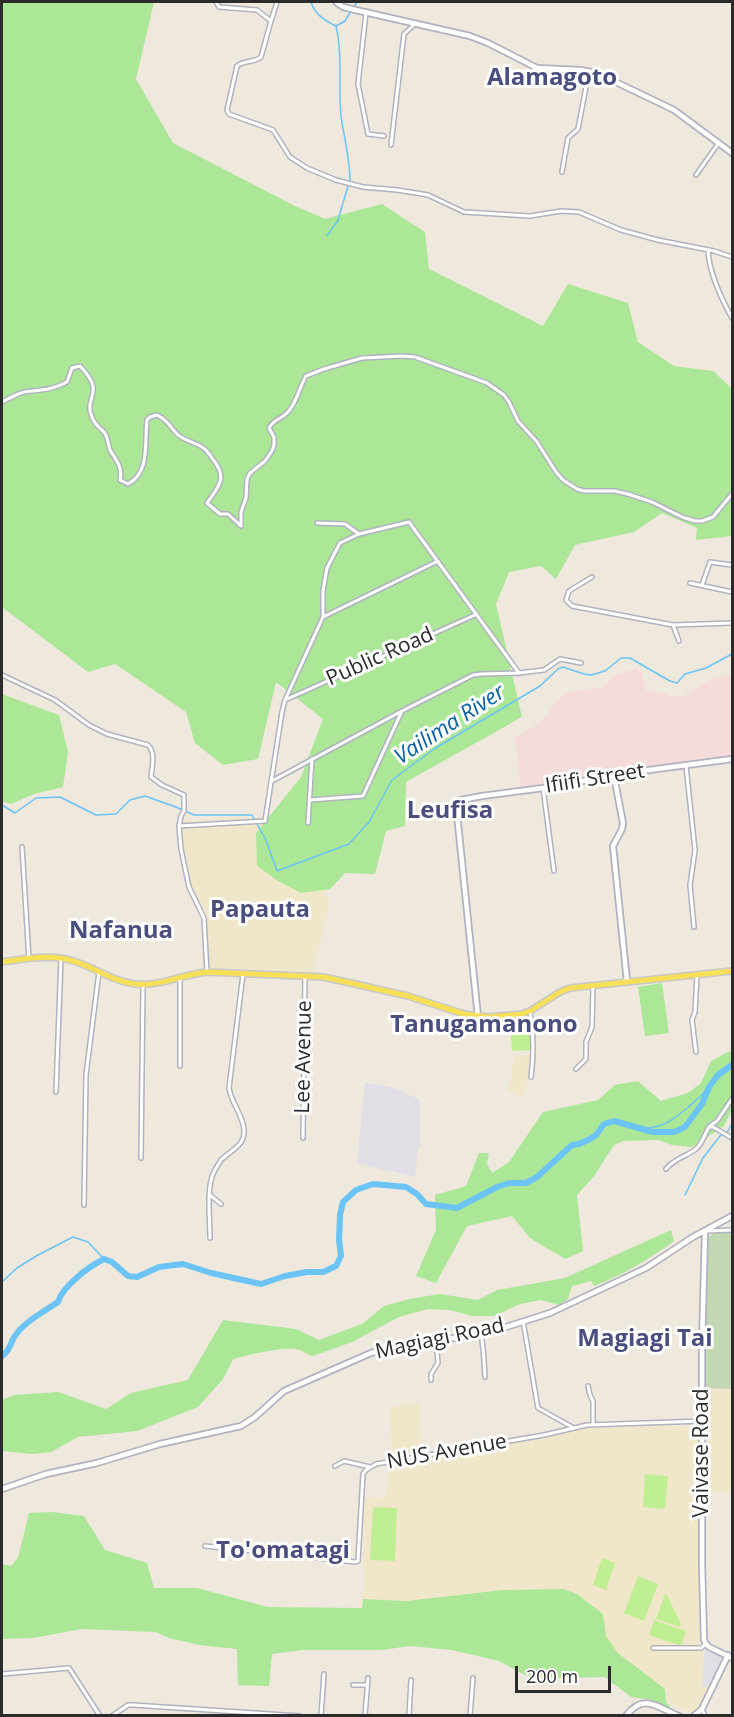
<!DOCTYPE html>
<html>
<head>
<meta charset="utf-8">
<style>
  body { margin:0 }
  #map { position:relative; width:734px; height:1717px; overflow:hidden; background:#eee8dd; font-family:"Open Sans",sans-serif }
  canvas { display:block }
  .frame { position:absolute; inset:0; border:3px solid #2b2b2b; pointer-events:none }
  .scale { position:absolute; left:515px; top:1666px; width:96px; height:27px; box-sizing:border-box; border:3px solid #2b2b2b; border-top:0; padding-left:8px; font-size:18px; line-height:21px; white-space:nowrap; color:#2b2b2b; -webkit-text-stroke:4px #fff; paint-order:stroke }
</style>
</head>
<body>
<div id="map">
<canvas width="734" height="1717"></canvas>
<div class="frame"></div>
<div class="scale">200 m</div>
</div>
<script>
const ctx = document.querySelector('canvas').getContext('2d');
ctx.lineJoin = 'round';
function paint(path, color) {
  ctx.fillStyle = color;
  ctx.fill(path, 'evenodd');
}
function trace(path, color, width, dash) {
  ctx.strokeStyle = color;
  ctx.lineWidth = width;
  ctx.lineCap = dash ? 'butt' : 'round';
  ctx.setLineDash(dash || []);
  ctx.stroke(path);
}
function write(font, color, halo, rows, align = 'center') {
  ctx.font = font + ' "Open Sans",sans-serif';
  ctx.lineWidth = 6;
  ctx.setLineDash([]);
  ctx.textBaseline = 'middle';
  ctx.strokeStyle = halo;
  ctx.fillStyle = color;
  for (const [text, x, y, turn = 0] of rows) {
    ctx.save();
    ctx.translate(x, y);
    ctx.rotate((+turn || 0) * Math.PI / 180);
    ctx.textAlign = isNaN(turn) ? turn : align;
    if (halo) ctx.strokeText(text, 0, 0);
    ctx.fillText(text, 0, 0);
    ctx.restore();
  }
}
paint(new Path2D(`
  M365,1082l25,5 29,12 1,5v42l-2,2 -3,29 -58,-14z
  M704,1651l15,3 3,2v4l-13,28 -7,-1z`), '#e1dee6');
paint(new Path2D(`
  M275,816l55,86 -17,71 -103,-3 -6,-57 -13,-24 -8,-47 -1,-21z
  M514,1055h18l-3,25 -4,11 -6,6 -13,-8 5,-8z
  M704,1388l28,1v103h-26z
  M419,1402l3,50 -30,7 -2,-52z
  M698,1425l2,219 4,7 -2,36 7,1 -9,20 -8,6 -25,-12 1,-13h-3l-47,-36 -13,-17 -2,-22 -26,-20 -14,-5 -60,1 -97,11 -43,-2 1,-102 22,1 3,-37 18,-1 124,-20 57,-12z`), '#f0e7cb');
paint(new Path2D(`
  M637,668l5,4 4,19 17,2 8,4 13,-1 29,-18 19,-3v81l-125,17 -86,15 -6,-51 26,-14 18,-25 12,-6 33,-5 9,-11z`), '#f5dbda');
paint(new Path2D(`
  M2,2h152l-18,77 37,64 120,62 32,14 57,-15 43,28 4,37 114,57 25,-42 60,19 10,39 36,24 39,5 19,18v147l-36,4 1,-12 -35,-15 -28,19 -59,13 -19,34 -15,-13 -32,6 -13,32 26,113 -116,65 -1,44 -19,5 -11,43 -30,-1 -15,16 -29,4 -23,-12 -21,-15 -1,-33 45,-56 22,-58 -47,-37 -18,77 -35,6 -28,-22 -9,-31 -71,-48 -27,8 -86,-65z
  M2,694l57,21 9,37 -5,35 -29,7 -23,10 -9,-3z
  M662,983l7,50 -24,3 -7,-49z
  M732,1051v58l-8,17 -32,21 -20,-2 -13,-5 -36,1 -9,4 -20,31 -17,19 6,56 -18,8 -35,-21 -18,-22 -45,10 -31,57 -20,-7 20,-46 -1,-35 31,-9 13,-33h10l-2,11 5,9 17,-11 34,-50 55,-12 17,-15 23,-4 23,20 27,-8 13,-10 10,-22 17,-9z
  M671,1230l3,11c-25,18 -51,34 -80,45l-3,-5 -19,5 -4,13 -9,6 -18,-5 -21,4 -26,12h-22l-22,-6 -22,-1 -29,8 -47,25 -39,14c-5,-1 -8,-4 -13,-6 -13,-5 -53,5 -67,9l-10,20 -25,28 -61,24 -59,6 -27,15 -19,2 -30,-3v-51l12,-5 44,-3 48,17 25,-16 57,-13 35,-60 73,9 23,11 43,-16 22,-18 25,-7 31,-5 38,6 19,-10 68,-12z
  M52,1512l32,4 21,34 42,13 7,25h43l71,19 94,1 1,-9 43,2 97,-11 60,-1 14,5 26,20 3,22 12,17 47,36 1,13 4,4 -2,4 -15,-10 -22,-3 -26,-20 -50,1 -30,-3 -26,-14 -47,-11 -42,-4 -28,4h-79l-31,4 -3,32 -31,-1 -1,-36 -38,-4 -30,-7 -13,-6 -74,-3 -49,9 -31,1v-75l9,2 7,-8 11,-45z`), '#abe797');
paint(new Path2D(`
  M713,1233h19v156l-28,-1 2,-147z`), '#c2d8b3');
paint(new Path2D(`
  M529,1019l2,31 -19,1 -2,-30z
  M645,1474l23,2 -3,33 -22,-2z
  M373,1507l24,1 -2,53 -25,-1z
  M602,1558l13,5 -9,27 -13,-5z
  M638,1576l20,8 -14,37 -20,-8z
  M665,1594l2,1 14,29 -1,3 -24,-8z
  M654,1620l32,11 -5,15 -32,-11z`), '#bfef92');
trace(new Path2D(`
  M311,2c3,11 14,19 25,24l9,-5 6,-10
  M354,7l3,-5
  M336,26c7,30 2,59 5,90 3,22 9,43 9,65
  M327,236l11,-16 10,-34
  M2,805l13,8 21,-15 24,-1 36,18 20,-1 14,-14 15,-4 31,11 18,8h58l14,25 11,31 72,-27 20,-22 23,-42 42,-31 106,-63 18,-17 5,-2 21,7 7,1 14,-4 16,-13h9l40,23 7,2 8,-9 21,-6 26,-14
  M643,1129c6,-1 13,-2 19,-4 13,-5 38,-27 47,-38
  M685,1195l18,-37 17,-22 8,-5 4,-7
  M2,1282l15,-14 21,-13 35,-18 15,5 16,17`), '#6bc4f5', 1.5);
trace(new Path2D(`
  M2,1356c11,-8 7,-15 16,-24 9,-12 27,-21 40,-30 5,-16 30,-35 46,-43l8,3 16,14 9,1 22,-10 24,-3 28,9 50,11 24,-8 22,-4h16l13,-6 5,-10 -2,-16 1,-25 3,-13 13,-12 17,-6 33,3 11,7 9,10 31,4 40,-21 12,-4h17l11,-6 35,-32 7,-1 11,-5 6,-4 8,-11 10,-3 39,11h21l11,-5 17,-23 7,-17 9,-12 14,-10`), '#6bc4f5', 6);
const street = new Path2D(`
  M216,2l3,5 38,3 14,11 -10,36c-7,6 -17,3 -24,9l-10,44 2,4 44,16 17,27 17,11 29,12 27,7 34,3 31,5 36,17 66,4 31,-5 18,1 42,18 37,10 56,11 18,6
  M366,13l-8,71 10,50 16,2
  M271,21l6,-19
  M391,145l13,-111 11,-10
  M562,172l6,-34 10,-9 11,-58
  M696,175l22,-31
  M708,250c1,23 13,48 24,68
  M2,402c7,-3 14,-8 22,-10 15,-2 29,-2 43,-10l5,-14 8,-2c27,28 3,30 12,51 2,7 7,10 12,15 4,5 4,12 6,18 6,10 13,17 10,30l8,4c23,-12 16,-43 19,-64l3,-3 7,-2c11,5 13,12 20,19 7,7 18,8 25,13 5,3 7,7 10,11 16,20 8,27 -5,45l13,11h8l13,12v-14l5,-14 1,-19 3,-6 15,-12 7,-10 2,-6v-8l-5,-9c7,-11 12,-8 19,-16 9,-10 11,-24 18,-36l18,-7 38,-11 40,-2 13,1 72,26 17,12 5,7 9,19 19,21 19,30 7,8 14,9 7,2h30l14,3 24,8 30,15 13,4h7l11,-4 19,-23
  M317,523l28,1 14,10
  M592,577l-23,14 -3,9 6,6 101,19 59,-2
  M690,583l42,9
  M702,585l8,-23 22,3
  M323,617l115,-56
  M673,625l6,16
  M2,675l53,25 34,25 18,9 41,11c8,8 4,21 3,32l11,8 22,10v16l-3,5 -2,10 2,23 8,38 15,31 3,54
  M285,700l190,-85
  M686,766l9,84 -5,35 4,42
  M272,781l130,-70 71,-36 9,-1 37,-1 25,-3 16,-11 21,4
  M543,788l11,83
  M310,800l53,-4 38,-83
  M308,823l4,-64
  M179,826l86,-5 17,-109 3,-12 38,-83v-26l4,-23 13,-25 19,-9 50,-12 110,151
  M22,847l7,112
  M180,978v88
  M530,1011c4,23 4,43 1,66
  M696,1052l-4,-32 3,-8 2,-37
  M576,1069l10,-10v-17l6,-15 1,-40
  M56,1092l5,-134
  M710,1126l7,-5 15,-22
  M303,1138l2,-162
  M141,1158l2,-173
  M666,1169c6,-9 21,-13 30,-20 7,-6 8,-14 13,-22h4l19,11
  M210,1195l11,9
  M84,1205l2,-130 13,-103
  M707,1231l25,-1
  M210,1238c0,-18 -4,-51 4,-66 2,-4 5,-9 7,-12 9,-9 23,-14 23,-28 1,-14 -13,-29 -15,-44l14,-114
  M523,1321l15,87 34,19
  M481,1335c3,14 3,27 4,42
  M431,1380v-6l7,-11 -2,-23
  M588,1386l2,9 3,6v24
  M335,1466l9,-5 26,6
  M205,1546l150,16 3,-1 5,-87 3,-4 10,-6 168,-29 43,-10 116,-4
  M653,1648h48l5,-4
  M2,1674l67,-6 31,48
  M353,1685h14
  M702,1709l3,7
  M112,1716l16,-11h5l167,11
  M321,1716l3,-42
  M365,1716l3,-38
  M409,1716l2,-36
  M470,1716l3,-38`);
const secondary = new Path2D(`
  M336,2l7,5 17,4 110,25 18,7 49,25 43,2 17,3 77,37 58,43
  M614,776l9,47 -1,6 -9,17 14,135
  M478,1017l-21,-203v-8l4,-6 21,-4 61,-8 91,-16 98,-13
  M705,1231l-3,115v218l2,76 2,4 3,3 23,11
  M2,1489l44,-15 51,-11 63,-19 81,-18 14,-9 29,-26 87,-38 46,-11 64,-7 69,-22 96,-45 47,-31 39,-21
  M626,1716c18,-24 32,-8 53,0
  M694,1716l8,-7 26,-54`);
const primary = new Path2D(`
  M2,962c20,-3 49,-8 68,-2 23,6 41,21 65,24 24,3 48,-10 72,-12l117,5 84,19 56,18 24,3 34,-3 8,-3 30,-19 10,-4 162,-17`);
trace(street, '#b1b2c0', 6);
trace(secondary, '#b1b2c0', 8);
trace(primary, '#c8c8c8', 8);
trace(street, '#fff', 3);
trace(secondary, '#fff', 4.5);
trace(primary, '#f7e058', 5);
write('21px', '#2b2b2b', '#fff', [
  ["Public Road",380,657,-24],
  ["Ifiifi Street",595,779,-9],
  ["Lee Avenue",304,1057,-89],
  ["Magiagi Road",440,1339,-12],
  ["NUS Avenue",447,1452,-10],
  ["Vaivase Road",702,1453,-90]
]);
write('italic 22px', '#0760a4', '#fff', [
  ["Vailima River",450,725,-33]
]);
write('bold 24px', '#494e7e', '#fff', [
  ["Alamagoto",552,78],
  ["Leufisa",450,811],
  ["Papauta",260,910],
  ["Nafanua",121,931],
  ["Tanugamanono",484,1025],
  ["Magiagi Tai",645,1339],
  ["To'omatagi",283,1551]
]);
</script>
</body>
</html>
